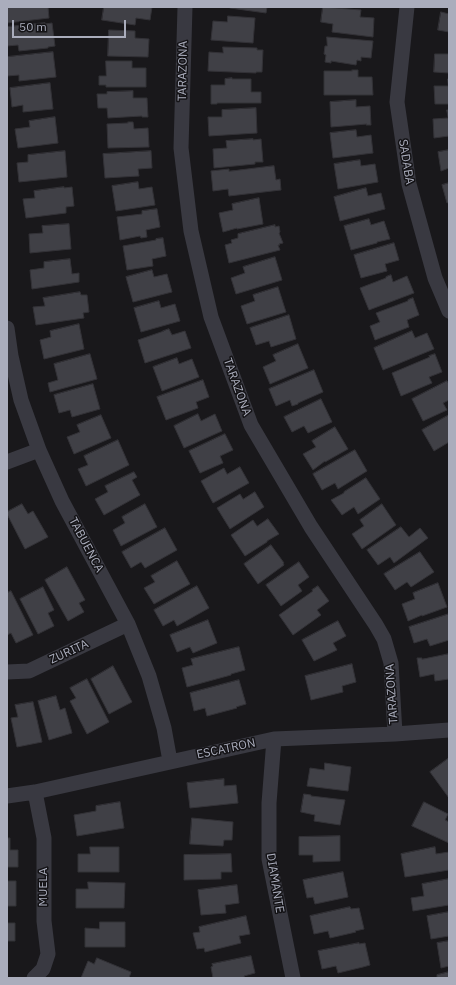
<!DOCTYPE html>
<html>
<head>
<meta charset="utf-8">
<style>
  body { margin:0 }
  #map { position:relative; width:456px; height:985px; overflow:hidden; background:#19181b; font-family:"IBM Plex Sans",sans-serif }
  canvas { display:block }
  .frame { position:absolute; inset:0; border:8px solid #aaadbc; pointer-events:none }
  .scale { position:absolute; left:12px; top:20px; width:114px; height:18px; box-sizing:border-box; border:2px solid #aaadbc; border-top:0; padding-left:5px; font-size:12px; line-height:14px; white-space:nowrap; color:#aaadbc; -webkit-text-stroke:3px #141316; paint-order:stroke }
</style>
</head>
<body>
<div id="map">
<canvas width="456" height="985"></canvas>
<div class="frame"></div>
<div class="scale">50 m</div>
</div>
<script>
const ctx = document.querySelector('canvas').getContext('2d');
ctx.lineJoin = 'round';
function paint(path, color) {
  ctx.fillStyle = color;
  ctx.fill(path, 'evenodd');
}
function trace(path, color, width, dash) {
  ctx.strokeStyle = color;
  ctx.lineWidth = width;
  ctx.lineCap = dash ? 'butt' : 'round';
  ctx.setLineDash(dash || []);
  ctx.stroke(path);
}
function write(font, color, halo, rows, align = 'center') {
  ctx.font = font + ' "IBM Plex Sans",sans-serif';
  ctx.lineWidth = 3;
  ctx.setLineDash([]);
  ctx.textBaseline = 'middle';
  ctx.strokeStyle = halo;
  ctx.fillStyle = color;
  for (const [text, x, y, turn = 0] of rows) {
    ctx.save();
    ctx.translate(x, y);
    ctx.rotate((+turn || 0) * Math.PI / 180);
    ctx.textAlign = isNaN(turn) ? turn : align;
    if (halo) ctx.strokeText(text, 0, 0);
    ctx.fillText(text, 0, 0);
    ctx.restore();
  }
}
const building = new Path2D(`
  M7,7h41l1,11 -42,5z
  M104,7h48l-2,13 -14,-2 -1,7 -33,-5z
  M230,7h37l-1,6 -36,-5z
  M323,7l38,3 -1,7 14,1 -1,19 -41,-5 1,-8 -12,-2z
  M441,12l8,2v18l-11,-2z
  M228,16l27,2 -2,25 -42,-3 2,-19 14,1z
  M45,23v1l7,-1 3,23 -7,1v1l-29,3 -1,-6 -11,1v-19z
  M109,30l26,1v7l14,1 -1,18 -40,-1z
  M327,37l46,4 -2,17 -10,-1v4l-4,-1 -1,5 -25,-4v2l-6,-1 1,-7 -2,-1 1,-8h2z
  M223,47l34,1v2h6l-1,22h-6v1l-48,-2 1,-19 14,1z
  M53,52l3,25 -37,4v-6l-12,1v-19z
  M435,54h14v19l-15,-1z
  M106,61h26v7h14v19h-40v-2h-7v-9h7z
  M352,70h6v7h14l1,18h-49v-24h28z
  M232,78v1h19v13h10v11h-44v1h-6v-19h14v-6z
  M448,79h1v25h-14l-1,-18h14z
  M50,83l3,26 -30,3v-7l-11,2 -2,-19z
  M133,91v7h14l1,19h-6v-1l-34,2 -1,-10h-9l-1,-14h10v-2z
  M356,100v7l14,-1 1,19h-5l1,-1 -36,3 -1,-25z
  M256,108l1,25 -48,3 -1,-19h14v-7z
  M447,110h2v26l-15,2 -1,-19 15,-1z
  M55,117l3,26 -40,5 -3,-19 15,-2 -1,-6z
  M128,122h5l1,7 14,-1 1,19 -41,1 -1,-24 21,-1z
  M356,130l1,7 14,-2 2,18 -40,5 -3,-25z
  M253,139v1l8,-1 2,23h-8v2l-41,4 -1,-19 14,-1 -1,-7z
  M449,150v18l-8,3 -3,-19z
  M65,151l2,26 -48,5 -2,-19 11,-1v-7z
  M151,151l1,17 -14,1 1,7 -34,2 -2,-24z
  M360,160l1,6 14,-2 3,18 -40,7 -4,-25z
  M274,166l2,14 4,-1 1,11 -52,6 -1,-7 -15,2 -2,-20 18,-2v2z
  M138,182l1,7 13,-2 3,18 -39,6 -4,-25z
  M449,183v19l-2,1 -5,-18z
  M64,187v1l8,-1 2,19 -8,1v6l-40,5 -3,-19 12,-1 -1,-7z
  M366,188l2,8 13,-3 4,16 -45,12 -6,-24z
  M259,198l4,26 -26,5v-1l-14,4 -4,-19 14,-3 -1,-6z
  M157,209l3,18 -14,3 1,7 -6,1 -1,-2 -20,4 -3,-23 25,-3v-3z
  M369,219l2,6 13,-4 6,18 -13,3v1l-26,7 -7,-24z
  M69,224l2,25 -41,4 -1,-19 14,-1 -1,-7z
  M275,225v2l4,-1 1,6 -1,1 4,10 -4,1 1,1h-2l2,5 -51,13 -4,-18 7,-2 -1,-3 7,-2v-4z
  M163,238l3,18 -14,3 1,7 -26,4 -4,-24 33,-6v-1z
  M394,243l5,17 -14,4 2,7 -26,7 -7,-23z
  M275,257l7,23 -46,14 -5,-16 14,-5 -2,-6z
  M70,259l2,15 7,-1v9l-47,7 -2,-19 14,-2v-6z
  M152,270l2,7 13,-3 5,18 -39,10 -7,-25z
  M391,275l2,7 14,-6 7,17 -45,17 -9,-22 26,-10v-1z
  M278,287l8,25 -39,12 -6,-18 14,-5 -2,-6z
  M80,292l1,3h6l2,17 -6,1 1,5 -48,7 -3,-18 12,-1 -2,-8z
  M413,298l6,17 -12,5 2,7 -34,13 -5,-14 10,-4 -4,-9 32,-12v-1z
  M159,301l2,7 14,-4 5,17 -39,11 -7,-24z
  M289,315l7,24 -25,8 -2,-6 -13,4 -6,-17z
  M79,324l5,25 -40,10 -4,-19 11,-3 -1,-6z
  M169,329l3,6 13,-4 6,17 -46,15 -7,-23 26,-9h-1z
  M412,331l3,7 12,-5 7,16 -51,21 -9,-22z
  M298,344l10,24 -38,16 -7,-17 13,-6 -3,-6z
  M90,354l7,25 -47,13 -2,-9 10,-3 -4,-16z
  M435,354l7,18 -13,5 3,6 -31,13 -9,-23 38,-16 -1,-1z
  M177,358l2,6 13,-5 7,18 -37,14 -9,-24z
  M314,370l9,22 -25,11v1l-6,2 -2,-6 -14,6 -7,-17z
  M203,380l6,17 -13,5 2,6 -32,12 -9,-23z
  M447,381l2,3v16l-6,3 4,7 -24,11 -11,-22z
  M93,384l7,25 -28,8 -2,-7 -11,3 -5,-18z
  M321,399l11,23 -24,11 -4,-7 -12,6 -8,-15z
  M198,414l3,7 14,-7 7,17 -38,17 -10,-22z
  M101,415l10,23 -37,16 -7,-17 13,-5 -3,-7z
  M449,415v27l-15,9 -12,-21z
  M335,427l13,22 -23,13v-1l-12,9 -10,-16 13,-7 -4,-6z
  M225,434l8,16 -13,6 3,7 -23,10 -11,-22z
  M118,440l11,25 -43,21 -8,-17 10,-4 -4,-9z
  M355,450l12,21 -29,18 -3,-6 -13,7 -9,-16z
  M240,467l9,16 -36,20 -12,-22 23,-13 3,6z
  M134,472l3,5 -5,3 8,15 -36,20 -9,-16 13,-7 -3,-6z
  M366,478l14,21 -22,15 -4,-7 -12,8 -11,-15 13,-7v-1z
  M255,492l9,15 -34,22 -13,-21 23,-14 3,5z
  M22,504l6,10 5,-3 15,26 -23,12 -18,-35v-2z
  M145,504l12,23 -36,19 -8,-16 12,-7 -3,-6z
  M382,504l14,21 -34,24 -10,-15 12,-8 -4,-6z
  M268,519l11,15 -12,7v1l-22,14 -14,-21 22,-15 4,6z
  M401,527l8,10 11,-9 8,10 -34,25 -4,-6 -12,8 -11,-15z
  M165,528l12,22 -32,18 -4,-6 -10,6 -9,-16z
  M271,545l13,18h-1l1,2 -26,19 -14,-20z
  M420,552l14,20 -23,15 -4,-5 -12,8 -11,-16z
  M177,561l13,23 -36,20 -10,-16 11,-6 -4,-6z
  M299,562l10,15 -11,8 4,6 -21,15 -15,-21z
  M67,567l18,33 -6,3 5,9 -16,9 -23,-41z
  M438,583l9,24 -25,9v-1l-14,6 -6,-17 13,-5 -2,-6z
  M197,586l12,22 -32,18 -3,-6 -11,6 -9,-16z
  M318,586l11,15 -12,9 4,5 -28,20 -14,-20 34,-24 -1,-1z
  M43,587l11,23 -6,3 6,13 -16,8 -18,-35z
  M11,591l22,44 -17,8 -5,-10 -4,2v-42z
  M449,614v26l-19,6 -3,-7 -13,4 -5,-16z
  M208,620l9,23 -24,10 -3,-6 -13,5 -7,-17z
  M338,621l8,15 -13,7 4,7 -23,11 -12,-21z
  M239,647l6,23 -14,4v1l-44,12 -5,-19 11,-3 -2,-6z
  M449,654v25l-14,2 -1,-7 -14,3 -3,-19h5v1z
  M352,664l4,18 -14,4 1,6 -32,8 -6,-24z
  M113,666l19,36 -23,12 -18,-35z
  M87,679l22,43 -22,12 -17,-33 6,-3 -6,-10z
  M239,680l7,24 -10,3 1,1 -30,8 -2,-8 -11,3 -4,-18z
  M56,696l4,14 5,-2 7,25 -23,7 -11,-39z
  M33,702l9,40 -25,5 -6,-29 7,-1 -3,-12z
  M449,758v40l-19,-26z
  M325,763l26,4 -3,24 -41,-5 3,-18 14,2z
  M224,779v7l12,-1 2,18 -48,5 -3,-25z
  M304,794l7,1v1l34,4 -5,25 -26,-4 1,-6 -14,-3z
  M120,802l4,26 -47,8 -3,-21 22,-4v-5z
  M424,802l24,12 -3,6 4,2v21l-37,-17z
  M192,818l41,4 -1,18h-8l-1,6 -33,-2z
  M340,836v25l-27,1v-7h-14v-18z
  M7,838h3v12h8v17h-11z
  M90,847h29v25h-41v-18h12z
  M435,847l1,7 13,-2v18l-44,7 -4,-23z
  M231,854l1,18h-11v7l-37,1v-25z
  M343,872l5,25 -33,7 -2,-7 -6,1 -4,-18z
  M449,879v26l-36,6 -2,-13 13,-2 -2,-12z
  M7,881h9v25h-9z
  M88,882l37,1 -1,25h-48v-19h12z
  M237,885l2,18 -14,2 1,8 -25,2 -3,-25z
  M350,907l1,2 8,-1 5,21 -9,2 1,1 -26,6 -2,-7 -14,3 -4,-18z
  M449,912v24l-18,3 -4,-23z
  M246,916l4,18 -11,2 2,7 -36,9 -1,-4 -7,1 -4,-16 7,-1 -1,-5z
  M100,922h25v25h-40v-19l14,1z
  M7,923h8v18h-8z
  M449,941v25l-8,2 -4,-25z
  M359,943v1l6,-1 5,22 -7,2 -25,6 -2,-7 -14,3 -4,-18z
  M251,956l4,17 -11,3 1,2h-32l-2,-11 2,-1 -1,-2z
  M97,958l34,14 -2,6h-48l7,-17 6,3z
  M449,972v6h-12v-3z`);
paint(building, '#404046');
trace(building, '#333237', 1);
trace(new Path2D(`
  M185,7l-4,141 10,83 20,86 40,108 60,102 65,98 8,14 7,24 4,71
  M407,7l-10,95 12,82 26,94 14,33
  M7,328l4,28 10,44 18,50 23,51 66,123 21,52 15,52 6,33
  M7,462l32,-12
  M7,672l22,-1 99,-47
  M274,739l-5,64v56l24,119
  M7,796l28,-4 239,-53 121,-5 54,-4
  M34,978l9,-9 5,-15 -4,-33v-83l-9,-46`), '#393941', 15);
write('12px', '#aaadbc', '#141316', [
  ["TARAZONA",183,71,-89],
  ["SADABA",406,162,81],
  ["TARAZONA",237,387,70],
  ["TABUENCA",86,545,62],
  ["ZURITA",69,652,-25],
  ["TARAZONA",392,694,-94],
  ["ESCATRON",226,749,-12],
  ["DIAMANTE",275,883,81],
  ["MUELA",44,887,-90]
]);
</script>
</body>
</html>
